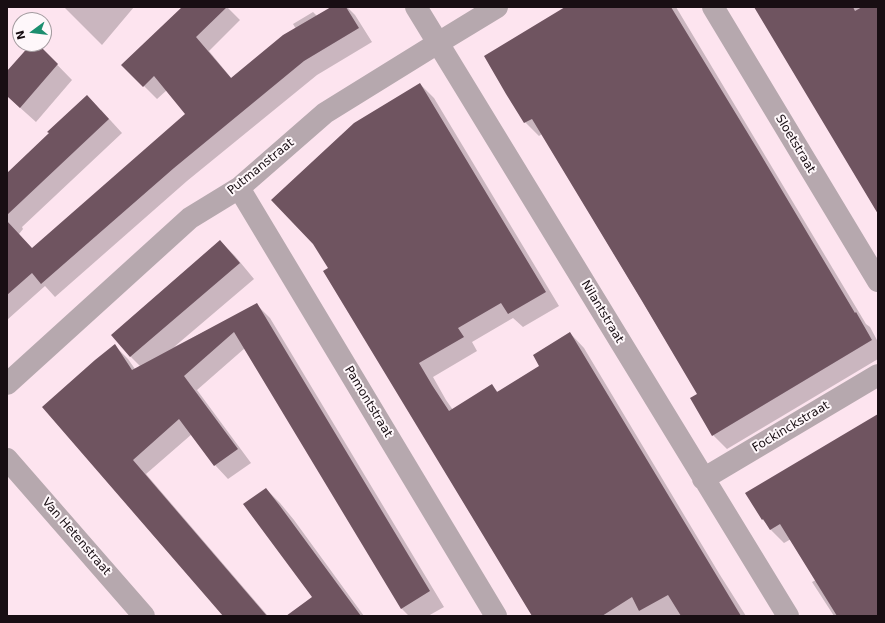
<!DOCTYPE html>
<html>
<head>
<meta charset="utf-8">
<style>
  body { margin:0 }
  #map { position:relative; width:885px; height:623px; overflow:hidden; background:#fde4ef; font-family:"DejaVu Sans",sans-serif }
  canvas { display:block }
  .frame { position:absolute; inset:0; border:8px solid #180e13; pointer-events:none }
  .north { position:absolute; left:12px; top:12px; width:40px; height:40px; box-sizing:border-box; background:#fef7fa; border:1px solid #a29a9e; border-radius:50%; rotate:255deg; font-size:11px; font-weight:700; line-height:16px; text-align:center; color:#180e13 }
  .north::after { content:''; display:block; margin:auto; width:14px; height:18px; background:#1c8e6f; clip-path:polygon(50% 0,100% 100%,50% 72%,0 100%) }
</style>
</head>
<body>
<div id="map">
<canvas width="885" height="623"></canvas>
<div class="frame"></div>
<div class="north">N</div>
</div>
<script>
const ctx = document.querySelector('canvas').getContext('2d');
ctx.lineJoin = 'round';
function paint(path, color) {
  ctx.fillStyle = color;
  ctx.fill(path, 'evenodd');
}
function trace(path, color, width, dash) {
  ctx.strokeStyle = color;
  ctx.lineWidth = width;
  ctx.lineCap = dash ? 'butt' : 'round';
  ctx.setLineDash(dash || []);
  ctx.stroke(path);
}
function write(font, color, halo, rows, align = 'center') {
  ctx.font = font + ' "DejaVu Sans",sans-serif';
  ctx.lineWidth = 4;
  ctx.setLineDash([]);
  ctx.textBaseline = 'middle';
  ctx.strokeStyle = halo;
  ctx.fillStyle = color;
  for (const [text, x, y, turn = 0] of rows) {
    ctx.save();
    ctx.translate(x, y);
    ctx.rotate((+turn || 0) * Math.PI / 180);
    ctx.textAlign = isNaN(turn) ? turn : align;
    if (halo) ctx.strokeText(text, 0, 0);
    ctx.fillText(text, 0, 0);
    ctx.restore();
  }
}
paint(new Path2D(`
  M64,7h70l-32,38z
  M183,7h44l13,13 -31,31 23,28 64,-50 -3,-5 20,-12 4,4 16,-9h14l8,8 17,27 -55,33 -130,106 -132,116 -10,-11 -38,34v-145l94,-65 21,23 -100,94 1,2 -4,5 13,15 154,-135 -19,-24 -10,9 -34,-34z
  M567,7h109l190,317 4,3 8,15v17l-151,90 -14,-14 -21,-37 6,-4 -156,-260 -3,2 -14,-14z
  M756,7h122v206z
  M32,44h5l35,36 -36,42 -29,-26v-23z
  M420,84l14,14 125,208 -36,21 -10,-9 -41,24 5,9 -44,26 13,23 7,10 38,-25 7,7 43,-25 29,-34 14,15 136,227 26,41h-213l-204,-347z
  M220,241l15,15 19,23 -80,68 83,-42 13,13 174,289 -16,9h-19l-7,-7 -157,-261 -48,42 54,73 -23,16 -13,-14 -23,-31 -46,40 122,142h-43l-182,-209 71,-62 14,14 7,10 5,-3 -9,-9 -19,-22z
  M878,415v201h-44l-22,-34 4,-2 -25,-41 -7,4 -13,-13 -4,-6 -5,-5z
  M266,489l14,14 14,17 70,96h-76l26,-19z`), '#0003');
paint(new Path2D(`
  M182,7h45l-31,30 35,41 52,-43 48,-28h15l13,21 -55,33 -130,107 -133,116 -9,-11 -25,22v-74l25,27 153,-134 -31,-38 -11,11 -22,-22z
  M565,7h106l87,143 97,163 1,-1 16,28 -160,96 -22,-38 7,-4 -55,-93 -110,-182 -8,4 -18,-29 -22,-38z
  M754,7h99l2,4 7,-4h16v207z
  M31,44h7l20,20 -38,44 -13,-12v-25z
  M420,83l126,209 -38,22 -7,-11 -43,25 6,9 -45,26 13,22 17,26 43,-27 5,8 42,-26 -6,-11 37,-23 171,284h-60l-13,-21 -29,16 -7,-14 -30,19h-70l-209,-345 5,-3 -15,-24 -42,-44 83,-77z
  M87,95l22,24 -102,96v-42l42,-40 -2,-1z
  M220,240l20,23 -110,94 -19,-22z
  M257,303l173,288 -29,18 -167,-277 -50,44 54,73 -24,17 -35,-47 -46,41 134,156h-44l-181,-209 53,-47 20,-16 17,26z
  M878,414v202h-41l-57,-92 -10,6 -7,-11 -1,1 -17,-27z
  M266,488l14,18 81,110h-75l26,-19 -69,-93z`), '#6f5460');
trace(new Path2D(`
  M416,7l372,609
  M713,7l165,274
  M239,188l257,428
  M7,384l183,-166 49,-30 86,-75 113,-70 59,-36
  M7,459l137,157
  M703,479l175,-104`), '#b6a8ae', 22);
write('12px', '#180e13', '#fef7fa', [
  ["Sloetstraat",795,144,59],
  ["Putmanstraat",261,167,-39],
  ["Nilantstraat",602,312,59],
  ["Pamontstraat",368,402,59],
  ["Fockinckstraat",791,427,-31],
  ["Van Hetenstraat",76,537,49]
]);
</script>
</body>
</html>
